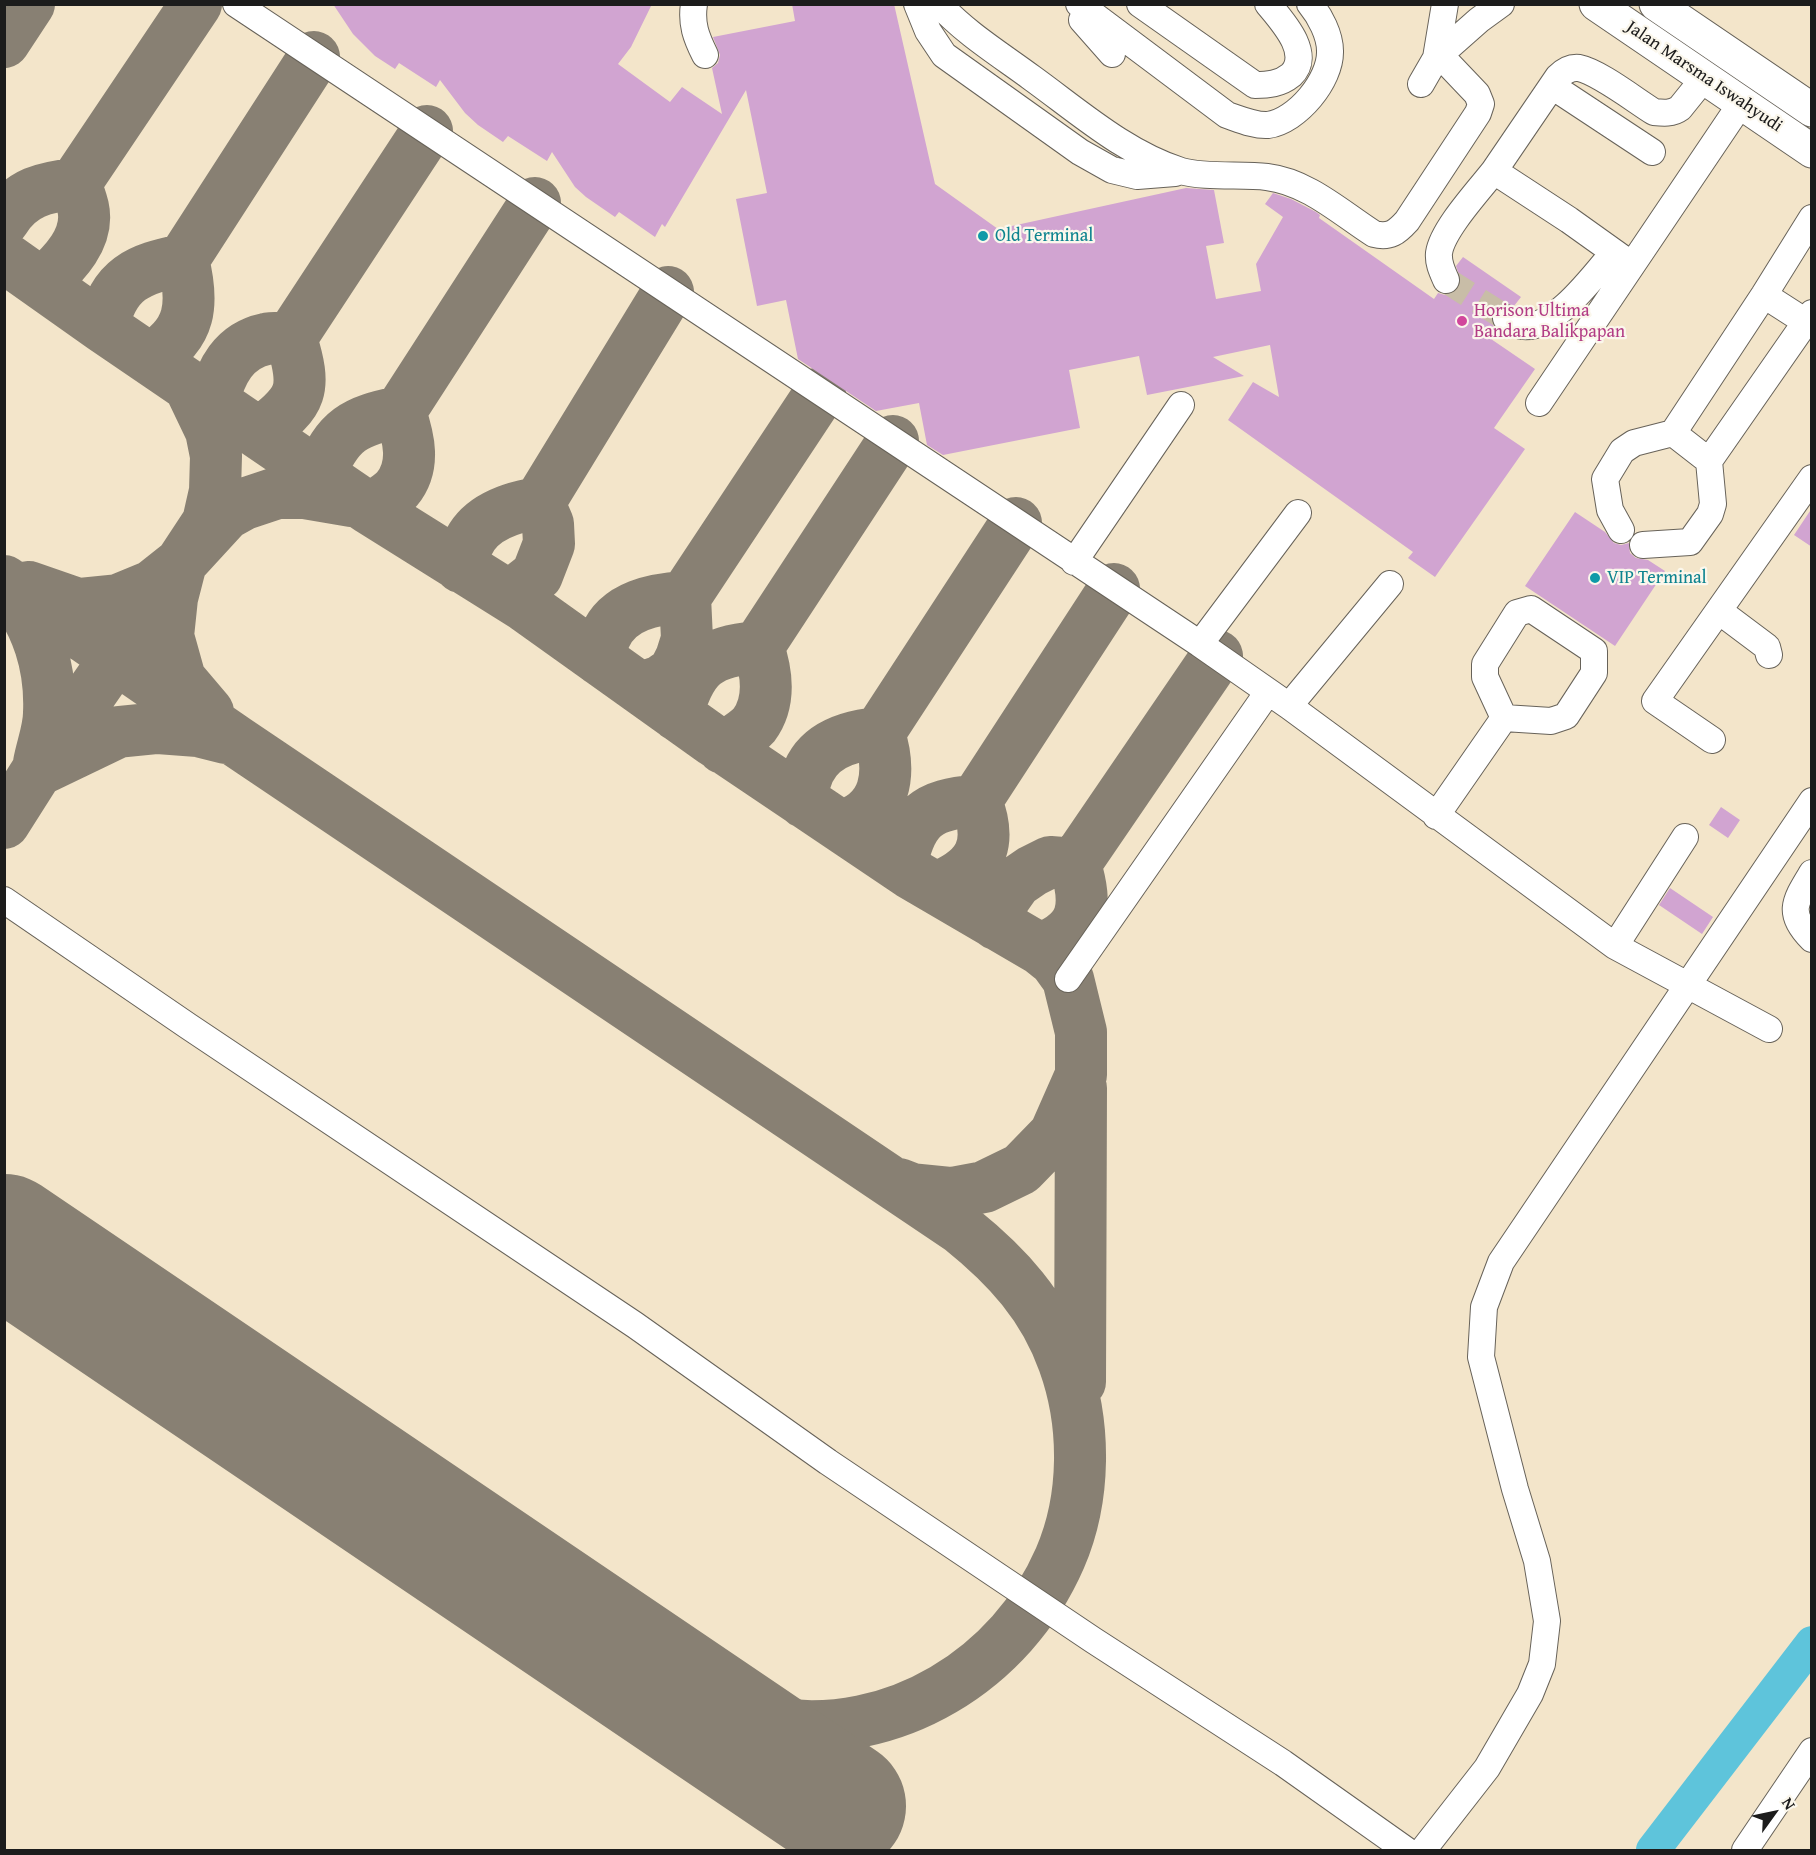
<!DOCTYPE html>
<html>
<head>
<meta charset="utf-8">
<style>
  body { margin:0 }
  #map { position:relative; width:1816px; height:1855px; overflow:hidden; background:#f3e5ca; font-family:"Gentium Book Plus",serif }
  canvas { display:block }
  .frame { position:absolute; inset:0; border:6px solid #1c1c1c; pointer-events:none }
  .north { position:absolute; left:1744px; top:1783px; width:60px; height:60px; -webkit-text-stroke:4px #fbf7ec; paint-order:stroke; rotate:57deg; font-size:16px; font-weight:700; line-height:24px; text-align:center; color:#1c1c1c }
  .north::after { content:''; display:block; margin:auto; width:21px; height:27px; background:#1c1c1c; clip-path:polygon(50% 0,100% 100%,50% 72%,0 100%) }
</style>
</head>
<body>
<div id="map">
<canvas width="1816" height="1855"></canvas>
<div class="frame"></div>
<div class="north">N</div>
</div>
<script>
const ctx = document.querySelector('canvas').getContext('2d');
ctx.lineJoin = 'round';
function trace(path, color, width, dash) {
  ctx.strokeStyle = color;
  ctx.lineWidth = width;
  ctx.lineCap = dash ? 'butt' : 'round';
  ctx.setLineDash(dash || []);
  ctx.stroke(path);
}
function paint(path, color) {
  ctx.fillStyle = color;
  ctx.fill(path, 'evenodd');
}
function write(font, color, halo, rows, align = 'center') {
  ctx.font = font + ' "Gentium Book Plus",serif';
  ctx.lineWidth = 4.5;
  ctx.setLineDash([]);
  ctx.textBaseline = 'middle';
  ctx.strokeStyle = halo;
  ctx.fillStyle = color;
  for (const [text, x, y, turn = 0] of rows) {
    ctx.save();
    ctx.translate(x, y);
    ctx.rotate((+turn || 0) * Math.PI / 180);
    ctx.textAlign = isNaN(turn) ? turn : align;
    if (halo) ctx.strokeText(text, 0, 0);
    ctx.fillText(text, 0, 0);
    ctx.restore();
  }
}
trace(new Path2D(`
  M1653,1850l159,-207`), '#5ec4db', 34);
trace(new Path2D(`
  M4,42l25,-38
  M4,220c17,-28 41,-33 71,-36l121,-180
  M4,257l99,70 267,182 155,97 189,135 196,132 130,76 15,12 13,18 13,53v43l-26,59 -34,35 -37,18 -32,6 -40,-4 -13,-5
  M43,283c21,-19 47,-45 40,-76 -2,-8 -5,-16 -8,-23
  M103,327c10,-48 35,-58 80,-67l131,-203
  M291,338l136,-207
  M150,358c42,-23 44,-55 33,-98
  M213,401c8,-29 20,-55 53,-62 8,-2 17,-1 25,-1
  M260,433c43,-32 47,-43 31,-95
  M320,474c18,-44 34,-53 80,-62l135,-209
  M370,509c8,-6 20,-12 27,-20 19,-23 12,-51 3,-77
  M461,567c2,-8 4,-16 7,-23 12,-27 45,-37 71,-41l129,-211
  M4,581l232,160 725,488c46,37 83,77 103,134 22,61 22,135 -4,195 -48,111 -167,185 -288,165 -54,-8 -103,-38 -149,-64
  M29,587l49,17 40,-4 34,-14 29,-23 27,-41 7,-31 1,-35 -5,-25 -22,-46
  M7,588c31,34 44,80 42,125 0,16 -7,34 -10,50
  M510,596l27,-21 12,-31 -1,-20 -9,-21
  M600,660c2,-7 2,-16 5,-23 13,-32 50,-38 80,-40
  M647,686l14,-5 13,-9 7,-14 6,-19 -2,-42 135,-204
  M208,712l-28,-33 -12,-43 4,-38 9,-35 45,-49 18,-10 33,-11h28l47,8
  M677,715c14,-50 29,-63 81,-68l135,-206
  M879,733l137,-210
  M723,748c10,-7 23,-14 31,-23 17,-23 13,-53 4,-78
  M41,769l77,-37 40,-4 40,3 28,7
  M804,802c0,-6 -1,-14 1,-20 9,-36 42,-46 74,-49
  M4,823l33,-52 98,-141
  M842,826c45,-13 50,-53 37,-93
  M1075,864l142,-208
  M901,866c10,-48 25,-62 75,-65l138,-212
  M936,888c44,-18 58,-42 40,-87
  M996,924l8,-25 12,-17 16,-11 18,-9 25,2
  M1040,949c45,-17 48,-42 35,-85
  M1080,1382l1,-294`), '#888073', 52);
trace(new Path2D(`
  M4,1240l836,566`), '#888073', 132);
paint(new Path2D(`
  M333,4h319l-21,43 -13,17 52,38 12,-15 40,27 -10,-46 6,-5 2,-8 -7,-18 82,-16 -3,-17h102l41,180 63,45 188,-41 28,2 10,53 -18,3 10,53 45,-8 -5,-27 27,-47 -18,-13 8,-11 18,6 25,13 4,3 -1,3 115,81 4,-6 7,2 7,-1 6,-6 3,-7 -5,-15 7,-9 58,40 -7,9 -8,-3 -8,2 -4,5 -3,8 2,7 4,5 -6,9 44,30 -41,59 31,21 -90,128 -27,-19 5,-6 -185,-132 25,-38 26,15 -9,-52 -57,12 31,19 -97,19 -8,-39 -70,14 11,58 -137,27 -16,-10 -8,-42 -43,8 -78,-52 -12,-59 -29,6 -21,-107 31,-6 -21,-103 -81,137 -3,-3 -7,13 -36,-25 -4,5 -29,-20 -11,-10 -23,-35 -5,9 -39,-25 -5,6 -25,-17 -13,-12 -25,-33 -4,7 -37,-24 -4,6 -20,-13 -22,-22z
  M1812,508v39l-18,-12z
  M1575,512l30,20 9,11 7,2 8,-2 1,10 6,5 12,2 17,11 -50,75 -90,-60z
  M1721,807l19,13 -12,18 -19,-13z
  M1670,888l43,29 -11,17 -43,-29z`), '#d1a4d1');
trace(new Path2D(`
  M1446,280l60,38`), '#c8bda7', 26, [26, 13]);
const minor = new Path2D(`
  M236,4l964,640 89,62 326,240 154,83
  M694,4c-3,20 2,33 11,51
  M917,4l11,27 16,24 136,97 32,18 25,6 38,-3
  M939,4c26,29 62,51 93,74 47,34 93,75 149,93 23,7 61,3 86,6 41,5 74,36 107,57 16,4 23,-2 33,-13l71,-108 3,-9 -4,-10 -40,-42
  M1079,4l148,111c12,4 28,11 41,10 29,-4 63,-45 62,-74 0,-16 -10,-35 -20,-47
  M1140,4l115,81c13,0 25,-1 36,-10 22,-21 -9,-54 -23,-71
  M1082,20l30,34
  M1436,58l43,-38 22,-16
  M1421,84l15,-26 9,-54
  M1552,86l100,66
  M1632,265l-63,-45 -75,-49 64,-94c6,-6 12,-10 21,-9 20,4 57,33 75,44 9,1 18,2 26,-4l25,-31
  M1446,280c-4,-9 -8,-17 -7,-27 3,-23 40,-63 55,-82
  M1764,295l42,27
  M1506,318c5,3 11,7 16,8 32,5 73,-52 92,-74
  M1539,403l203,-301
  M1673,433l36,28
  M1621,530l-11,-20 -5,-31 17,-28 12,-8 39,-10 91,-138 48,-77
  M1643,545l47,-3 20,-28 3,-10 -4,-43 103,-148
  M1074,562l107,-157
  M1719,611l48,36 2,8
  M1200,644l98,-131
  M1289,706l101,-122
  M1712,740l-57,-39 157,-223
  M1436,816l68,-98 47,3 15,-5 28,-43v-22l-63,-42 -14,4 -32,51v13l19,41
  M1812,873c-17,28 -26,40 0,66
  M4,900l184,126 447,299 193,137 265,178 190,123 123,87
  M1615,946l70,-109
  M1068,979l200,-287
  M1423,1850l64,-82 43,-74 12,-30 5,-43 -10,-60 -22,-72 -34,-132 3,-50 17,-45 311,-461
  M1745,1850l67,-99`);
const highway = new Path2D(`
  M1596,4l216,147
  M1656,4l156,106`);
trace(minor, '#676259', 28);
trace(highway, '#676259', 35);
trace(minor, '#fff', 26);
trace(highway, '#fff', 33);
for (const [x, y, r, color] of [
  [983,236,6,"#0f9aa8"],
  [1462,321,6,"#d1479c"],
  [1595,578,6,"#0f9aa8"]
]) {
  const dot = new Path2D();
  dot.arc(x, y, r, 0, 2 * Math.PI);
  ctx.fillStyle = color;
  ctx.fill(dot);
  trace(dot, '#fbf7ec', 2);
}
write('18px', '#1c1c1c', '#fbf7ec', [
  ["Jalan Marsma Iswahyudi",1704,77,34]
]);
write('18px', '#0d838f', '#fbf7ec', [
  ["Old Terminal",995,236],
  ["VIP Terminal",1607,578]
], 'left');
write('18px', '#b23c85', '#fbf7ec', [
  ["Horison Ultima",1474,311],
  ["Bandara Balikpapan",1474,332]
], 'left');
</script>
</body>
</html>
